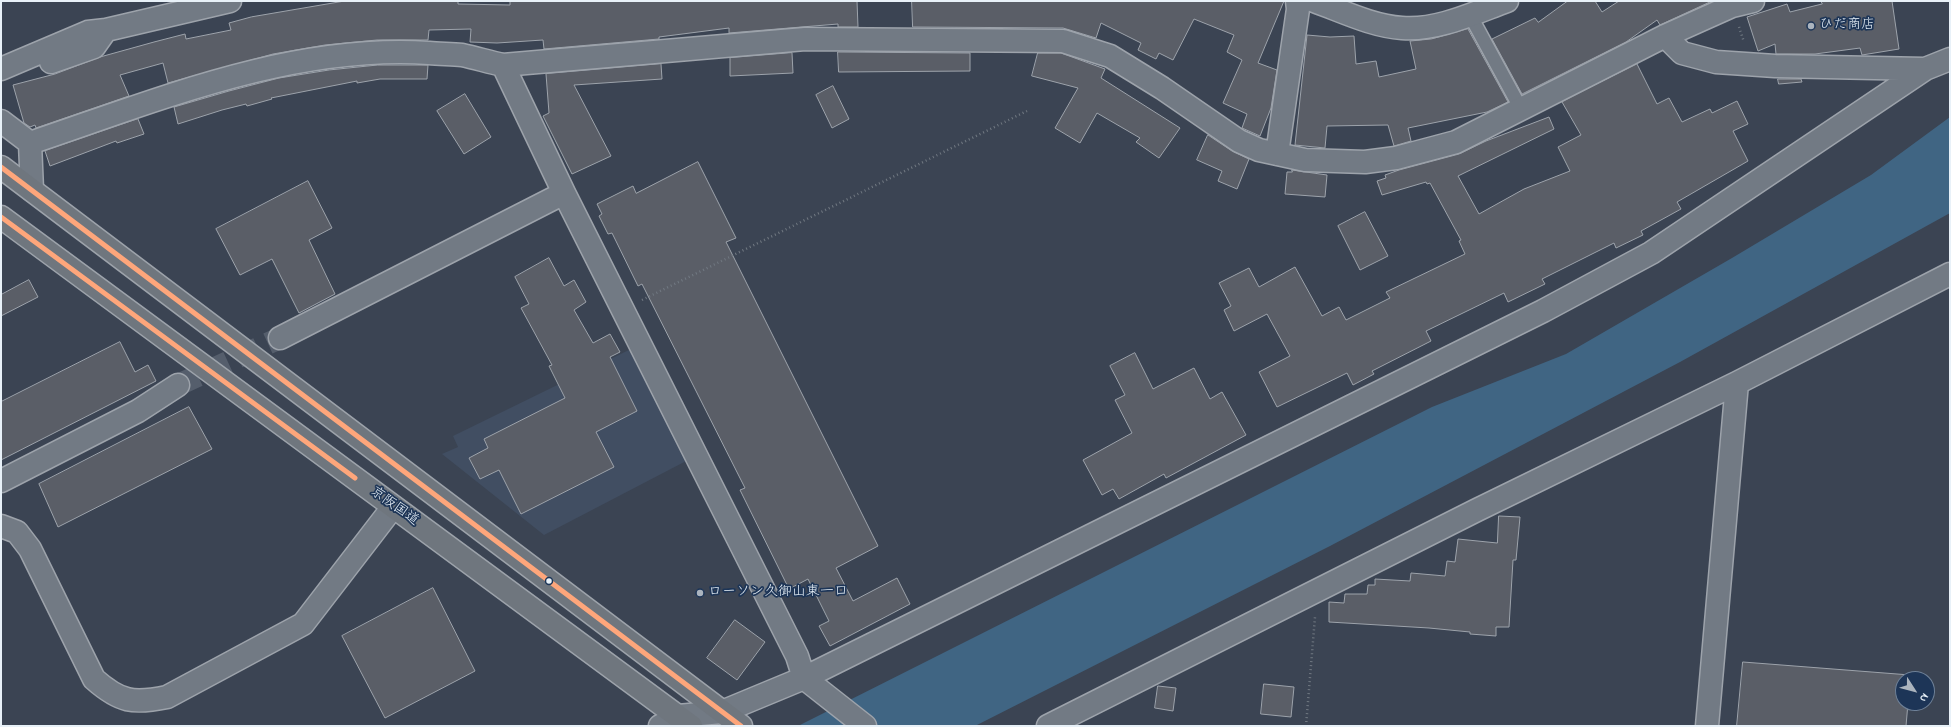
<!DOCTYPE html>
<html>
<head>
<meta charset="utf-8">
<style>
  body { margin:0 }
  #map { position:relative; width:1951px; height:727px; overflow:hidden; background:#3b4453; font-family:"Indie Flower",sans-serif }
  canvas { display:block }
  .frame { position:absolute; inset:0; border:2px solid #e8f1f8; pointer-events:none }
  .north { position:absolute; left:1895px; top:671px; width:40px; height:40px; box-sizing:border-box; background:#1d3557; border:1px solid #6e8097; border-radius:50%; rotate:126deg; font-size:11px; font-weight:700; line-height:16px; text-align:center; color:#e8f1f8 }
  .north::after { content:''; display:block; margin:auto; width:14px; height:18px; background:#abb4be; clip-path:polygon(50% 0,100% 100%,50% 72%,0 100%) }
</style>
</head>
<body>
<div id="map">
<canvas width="1951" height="727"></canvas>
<div class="frame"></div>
<div class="north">N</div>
</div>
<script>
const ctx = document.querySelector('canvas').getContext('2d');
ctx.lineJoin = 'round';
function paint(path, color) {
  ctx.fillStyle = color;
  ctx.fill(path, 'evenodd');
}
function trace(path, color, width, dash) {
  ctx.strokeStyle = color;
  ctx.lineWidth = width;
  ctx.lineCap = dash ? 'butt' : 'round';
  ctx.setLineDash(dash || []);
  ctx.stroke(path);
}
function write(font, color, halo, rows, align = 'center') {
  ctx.font = font + ' "Indie Flower","Klee One",sans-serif';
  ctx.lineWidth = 3.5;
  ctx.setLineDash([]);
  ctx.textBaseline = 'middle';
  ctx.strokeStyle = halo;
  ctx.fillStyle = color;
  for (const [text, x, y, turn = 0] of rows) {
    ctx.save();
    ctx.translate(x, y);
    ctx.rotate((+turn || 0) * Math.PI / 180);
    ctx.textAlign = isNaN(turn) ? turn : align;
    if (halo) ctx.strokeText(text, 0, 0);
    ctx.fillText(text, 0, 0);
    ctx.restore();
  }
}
paint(new Path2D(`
  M633,348l55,112 -144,75 -102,-81 16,-7 -5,-11z`), '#414e62');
paint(new Path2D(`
  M1950,117v96l-270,149 -350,184 -355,180h-177l634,-319 134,-53 166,-96 139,-83z`), '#406583');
const building = new Path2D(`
  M345,1h113v3l52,1v-4h347l1,26h-20v-3l-109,9v-5l-70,9v2l-115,10 -1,-9 -46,3 -27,-1 1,-13 -42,1 -1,10h-51l-52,5 -52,9 -105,29 -5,-20 -43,12 9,21 -93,32 -1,-3 -5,2 -6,-4 -11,-38 42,-11 45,-17 54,-15 31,-8 1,5 45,-9 -2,-7 22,-6z
  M912,1h372l-26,62 19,7 -6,38 -11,28 -18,-8 5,-14 -24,-11 19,-43 -15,-8 7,-17 -40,-16 -21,41 -14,-7 -3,6 -18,-9 3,-7 -40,-20 -5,15 -33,-10 -150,-1z
  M1568,1h27l7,11 17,-11h93l-52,24 -3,-5 -31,22 -104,52 -30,-55 43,-21 3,4z
  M1821,1h71l7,48 -37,6 -2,-7 -45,6h-39l-1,-10 -17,7 -11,-34 40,-13 3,8 32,-8z
  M1468,29l40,73 -21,10 -79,16 3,13 -17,5 -6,-21 -61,1 -2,22 -30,-3 12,-110 23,2 24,-1 2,28 20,-3 3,16 37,-8 -6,-28 21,-2z
  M838,52l132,1v18l-131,1z
  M792,53l1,20 -63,3v-18z
  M1038,53h23l44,16 -4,9 79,50 -21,30 -23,-16 4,-4 -43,-25 -17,30 -25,-15 23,-40 -46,-12z
  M661,64l1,15 -88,6 37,71 -39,18 -29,-58 6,-3 -3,-39z
  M1637,64l20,40 12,-6 13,24 28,-13 2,4 25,-12 11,23 -15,7 15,30 -71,41 4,7 -40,22 2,4 -27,13 -2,-5 -72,36 3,5 -37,18 -4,-9 -78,38 5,10 -59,30 2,3 -21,11 -6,-12 -70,34 -18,-35 31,-16 -23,-42 -33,17 -10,-21 7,-4 -12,-23 30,-15 10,19 36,-20 27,49 17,-9 7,13 44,-22 -4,-6 79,-38 -6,-13 2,-1 -31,-57 -3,1 -1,-2 -44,13 -5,-14 9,-3 -1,-3 14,-5 60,-16 27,-13 63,-24 5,12 -96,47 21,38 45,-25 46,-18 -12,-24 23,-12 -19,-33z
  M378,65h50l-1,14h-47l-23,4v-2l-86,17 1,1 -25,7 -1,-2 -24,6 -44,14 -4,-17 55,-16 50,-13 50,-8z
  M1778,79h23l1,3 -23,2z
  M833,86l16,33 -17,9 -16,-33z
  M465,94l26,43 -27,17 -27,-43z
  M138,119l6,15 -27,9 -1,-2 -66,25 -5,-15z
  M1208,135l24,16 17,8 -12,30 -19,-8 4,-10 -25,-11z
  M698,162l38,76 -10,4 152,304 -42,22 17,33 44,-23 13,26 -80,42 -11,-20 10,-5 -21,-42 -19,10 -49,-99 5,-2 -103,-204 -4,2 -26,-53 -4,1 -9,-18 3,-2 -5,-10 36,-18 3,7z
  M1292,170l35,5 -2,22 -40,-3 2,-22h5z
  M308,181l24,47 -23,12 26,54 -36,19 -27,-54 -32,16 -24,-46z
  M1365,212l23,44 -28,14 -22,-44z
  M549,258l15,28 10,-6 12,22 -12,8 19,33 17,-9 10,18 -10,5 27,54 -41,21 18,35 -93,47 -22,-44 -19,9 -11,-21 19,-10 -4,-9 81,-41 -16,-32 3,-1 -31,-57 8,-4 -14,-27z
  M29,280l9,17 -37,19v-21z
  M120,342l15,30 13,-7 8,16 -155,79v-58z
  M1135,353l18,36 41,-21 16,31 12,-7 24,43 -80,43 -2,-4 -45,25 -6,-10 -11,6 -19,-35 49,-27 -17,-33 10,-5 -15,-29z
  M189,407l23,42 -154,78 -19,-43z
  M1499,516l21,1 -4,43h-3l-4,67h-13v9l-26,-2v-2l-41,-4 -100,-6v-20l15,1 1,-9h22l1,-9h7v-6l35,2 1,-8 34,3 2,-15 8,1 3,-23 39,4z
  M433,588l42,83 -90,47 -43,-82z
  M735,620l30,22 -28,38 -30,-22z
  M1743,662l167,13v4h-7v24h5l-2,23h-169z
  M1264,684l30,3 -3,30 -30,-3z
  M1158,686l18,2 -3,23 -18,-3z`);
paint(building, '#5a5e67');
trace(building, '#9da3ab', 1);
trace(new Path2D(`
  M178,385l102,-47`), '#555e6c', 22, [22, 11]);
const lane = new Path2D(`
  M1470,15l51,94`);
const street = new Path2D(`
  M1314,1c28,10 58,25 88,27 35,3 72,-15 105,-27
  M1665,36l17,17 34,9 59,4 150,3
  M51,62l43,-15 12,-17
  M503,65l61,128 233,463 7,22 61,48
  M1,69l87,-37 18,-2 124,-29
  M1,121l29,22
  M30,143c128,-43 262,-99 399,-90 10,1 22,1 33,2 14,3 27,7 41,10l302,-26 258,2 47,15 52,32 77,53 20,9 46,10 60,2 31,-4 60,-16 209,-106 67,-30 21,-5
  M30,143l2,47
  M1277,154l21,-145 -1,-8
  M280,338l284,-145
  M1,481l137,-70 40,-26
  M1,526l16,6 13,17 64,130c26,23 39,25 73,18l136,-73 90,-117
  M660,726l18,-10 44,-4 82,-34 739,-367 108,-58 274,-184 25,-10
  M1048,726l429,-216 260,-127 213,-109
  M1707,726l30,-343`);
const highway = new Path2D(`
  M1,167l740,559
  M1,217l690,509`);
trace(lane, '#9da3ab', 16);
trace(street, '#9da3ab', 25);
trace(highway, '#9da3ab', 25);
trace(new Path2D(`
  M1739,27l5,15
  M642,300l385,-189
  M1306,726l9,-109`), '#717982', 2.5, [1, 3]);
trace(lane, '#727a84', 13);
trace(street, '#727a84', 22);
trace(highway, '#6f767e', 22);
trace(new Path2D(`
  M1,167l740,559
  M1,217l354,261`), '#fea67b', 5);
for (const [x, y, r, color] of [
  [1811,26,4,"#abb4be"],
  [549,581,3.5,"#e8f1f8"],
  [700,593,4,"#abb4be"]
]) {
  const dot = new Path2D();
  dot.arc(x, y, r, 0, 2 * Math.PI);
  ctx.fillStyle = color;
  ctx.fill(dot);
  trace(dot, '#1d3557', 1.5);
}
write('14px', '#e8f1f8', '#1d3557', [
  ["ひだ商店",1819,26],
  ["ローソン久御山東一口",708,593]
], 'left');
write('14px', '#e8f1f8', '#1d3557', [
  ["京阪国道",394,507,36]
]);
</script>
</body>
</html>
